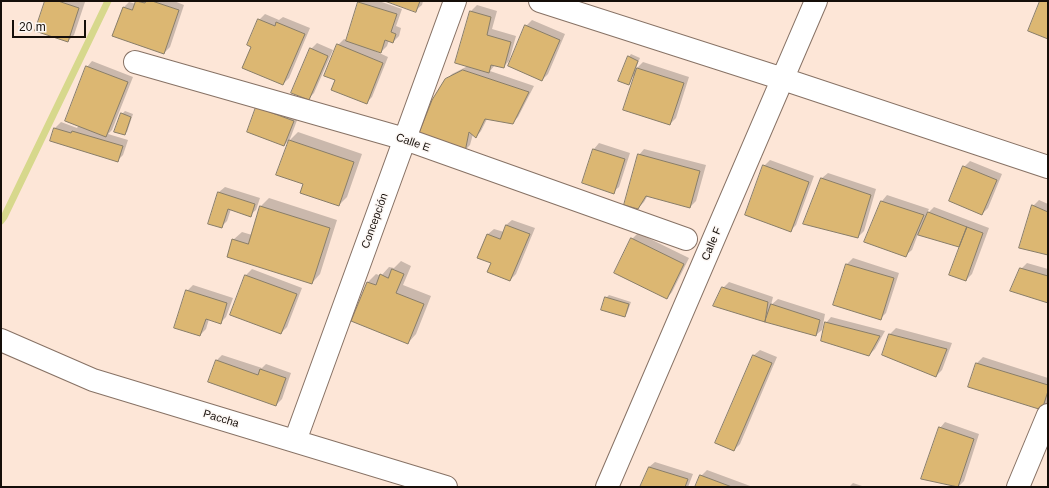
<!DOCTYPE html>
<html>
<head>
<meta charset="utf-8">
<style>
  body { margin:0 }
  #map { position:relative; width:1049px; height:488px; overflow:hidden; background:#fde6d7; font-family:Arial,sans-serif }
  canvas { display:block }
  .frame { position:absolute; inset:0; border:2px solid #150e09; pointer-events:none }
  .scale { position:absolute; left:12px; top:20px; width:74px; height:18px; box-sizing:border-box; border:2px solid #150e09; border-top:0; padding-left:5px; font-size:12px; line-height:14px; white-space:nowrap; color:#150e09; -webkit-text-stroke:3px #fcf7f4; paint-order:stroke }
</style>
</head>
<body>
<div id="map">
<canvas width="1049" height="488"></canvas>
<div class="frame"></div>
<div class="scale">20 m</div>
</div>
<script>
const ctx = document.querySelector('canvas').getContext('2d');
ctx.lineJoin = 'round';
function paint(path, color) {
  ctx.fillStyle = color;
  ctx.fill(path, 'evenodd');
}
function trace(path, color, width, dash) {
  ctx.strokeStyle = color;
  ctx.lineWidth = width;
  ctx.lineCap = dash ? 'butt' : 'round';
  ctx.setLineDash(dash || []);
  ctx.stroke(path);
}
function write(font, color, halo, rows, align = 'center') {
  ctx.font = font + ' Arial,sans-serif';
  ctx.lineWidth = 3;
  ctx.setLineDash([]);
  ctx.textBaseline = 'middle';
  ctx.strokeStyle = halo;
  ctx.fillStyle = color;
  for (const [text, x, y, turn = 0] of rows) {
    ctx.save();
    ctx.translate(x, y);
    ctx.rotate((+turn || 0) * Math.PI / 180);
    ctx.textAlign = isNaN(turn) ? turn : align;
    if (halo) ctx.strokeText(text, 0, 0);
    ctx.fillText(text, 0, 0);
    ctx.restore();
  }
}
paint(new Path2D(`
  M46,1h34l5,1 -11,33 -6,6z
  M137,1h37l10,4 -14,42 -6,6 -41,-45 6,-6 7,2z
  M361,1h18l23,8 -6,17 5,2 -2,8 -6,6 -4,-2 -2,6 -6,6 -6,-2v1l13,6 -16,40 -6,6 -29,-23 1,-35 6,-6 3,1z
  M388,1h35l-1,4 -6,5z
  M477,5l20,6 -5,18 24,7 -7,25 -6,6 -8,-2 -5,6 44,15 -16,31 -6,6 -25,-4 -6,12 -5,6 -3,-3 -3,11 -6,6 -18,-71 6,-6 16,-8 3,-55z
  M265,14l14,6 4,-3 27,11 -21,50 -6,6 -31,-38 7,-26z
  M532,20l33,14 -17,40 -6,6 -16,-54z
  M317,43l16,7 -19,43 -6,6 3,-50z
  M631,54l9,4 -5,12 8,-8 46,15 -13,41 -6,6 -35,-48h-2l-5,8 1,-27z
  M92,61l41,16 -21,53 -4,4 20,6 -5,15 -6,6 -66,-20 4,-13 6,-6 16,6 2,-3 8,-58z
  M263,102l36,13 -9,24 -6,6 -35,-13z
  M125,111l8,3 -6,18 -3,2 -2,-20z
  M298,132l64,22 -15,43 -8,8 -34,-22 -27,-9 12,-34z
  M599,143l31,10 -11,34 -6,5 -19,-43z
  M644,149l62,16 -10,36 -6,6 -42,-12 -4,7 -6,6 1,-53z
  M770,160l44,16 -18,49 -6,6 -26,-65z
  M970,161l32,13 -14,34 -6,6 -18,-47z
  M828,173l48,16 -12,42 -6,6 -36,-59z
  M225,187l35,11 -4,12 -6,5 -19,-6 -4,12 -6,6 -2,-35z
  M887,195l42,14 -3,6 8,-8 55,21 -17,46 -6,6 -5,-33 -43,-13 -6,16 -6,5 -41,-14 17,-40z
  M269,198l68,22 -17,54 -8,9 -79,-43 9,-8 10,3 9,-29z
  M1039,200l9,4v50l-15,-48z
  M512,220l23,8 -19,46 -6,6 -18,-17 -13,-6 9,-23 6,-5 10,3 2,-7z
  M638,233l51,25 -17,34 -5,6 -35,-59z
  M853,258l46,15 -13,40 -6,6 -46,-15 13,-40z
  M401,261l10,5 -8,19 28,11 -15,38 -8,9 -56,-23 16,-38 8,-8 5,2 8,-9 5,1z
  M1027,263l21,6v33l-27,-33z
  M252,269l50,19 -15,39 -6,6 -49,-19 14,-39z
  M729,282l44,15 -2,8 7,-6 47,15 -3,16 -6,5 -49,-17 -3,2 -41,-32z
  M193,285l40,13 -7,19 -5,5 -12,-3 -3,10 -6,6 -13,-44z
  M609,295l22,7 -4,11 -3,3 -18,-18z
  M831,317l54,14 -10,18 -6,6 -43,-32z
  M896,328l56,15 -10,27 -6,6 -53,-21 7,-21z
  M760,350l17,7 -37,87 -6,6 -17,-7 37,-88z
  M222,355l40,13 4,-4 25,9 -9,26 -6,6 -59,-45z
  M983,357l65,21 -1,25 -6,6 -64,-46z
  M945,422l34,12 -15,47 -6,6 -18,-59z
  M655,462l38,12 -5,13h-47l8,-20z
  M707,470l46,17h-56l4,-11z
  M853,483l12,4h-16z`), '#0003');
trace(new Path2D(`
  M1,221l3,-4 104,-216`), '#d7d88c', 7);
const building = new Path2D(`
  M45,1h13l21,7 -11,34 -33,-11z
  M136,1l9,2 1,-2h6l27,9 -15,44 -52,-18 11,-29 9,3z
  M385,1h35l-4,11z
  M1040,1h8v38l-20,-8z
  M358,2l39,12 -6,18 5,2 -3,9 -8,-3 -4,13 -35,-12z
  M470,11l21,6 -4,18 24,7 -7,26 -13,-3 -2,8 -34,-10z
  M258,19l17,7 1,-4 29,12 -22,51 -41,-17 9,-21 -4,-2z
  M525,25l35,15 -18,41 -34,-15z
  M337,44l46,19 -16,41 -36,-14 4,-10 -11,-4z
  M310,48l18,8 -19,44 -18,-7z
  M628,56l10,5 -9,24 -11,-4z
  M86,66l42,16 -22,55 -41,-16z
  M637,68l47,15 -14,42 -47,-15z
  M463,70l66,22 -16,32 -28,-5 -9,19 -7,-6 -4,20 -48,-14 15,-38 13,-21z
  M256,107l38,14 -10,25 -37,-14z
  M121,113l10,4 -6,18 -11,-3z
  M54,128l17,5 1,-2 51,15 -5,16 -68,-21z
  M289,140l65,22 -15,44 -39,-13 3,-9 -27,-9z
  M593,149l32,10 -11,35 -32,-11z
  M638,154l62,17 -10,37 -44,-12 -8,13 -14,-4z
  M763,165l46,17 -18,50 -46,-17z
  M963,166l34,14 -15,35 -33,-14z
  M821,178l50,17 -13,43 -55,-14z
  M218,192l37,12 -4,13 -23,-8 -6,19 -14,-4z
  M881,201l43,14 -18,42 -42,-15z
  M1032,205l16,7v43l-29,-7z
  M260,206l70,22 -18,56 -85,-27 5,-18 16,5z
  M928,212l39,15 -8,20 -41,-12z
  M506,225l24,9 -20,47 -23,-9 4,-9 -14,-5 10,-24 13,5z
  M967,227l16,6 -17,48 -17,-6z
  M631,238l53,26 -17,35 -53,-26z
  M846,264l48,14 -13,42 -48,-15z
  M1020,268l28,8v27l-38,-12z
  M392,269l12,5 -8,19 28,11 -16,40 -57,-23 16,-39 9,3 4,-11 8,4z
  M245,275l52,19 -16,40 -51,-19z
  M722,287l46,15 -3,20 -52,-16z
  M186,290l41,13 -6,21 -15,-5 -6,17 -26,-8z
  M605,297l24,7 -4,13 -24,-7z
  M771,304l49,16 -4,16 -51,-14z
  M825,322l55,14 -11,20 -48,-15z
  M889,334l58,15 -11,28 -54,-22z
  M753,355l19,8 -38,88 -19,-8z
  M216,360l42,15 2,-6 26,9 -10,28 -68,-24z
  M976,363l72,22v6l-6,19 -74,-23z
  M939,427l35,12 -16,48 -37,-8z
  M649,467l39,12 -3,8h-45z
  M700,475l32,12h-37z`);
paint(building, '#dcb772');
trace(building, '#887d68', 1);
const minor = new Path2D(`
  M540,1l243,78 265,88
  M135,62l270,77 281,100
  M1,340l92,40 353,107
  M295,441l160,-440
  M607,487l209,-486
  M1018,487l30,-72`);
trace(minor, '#877265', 24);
trace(minor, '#fff', 22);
write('11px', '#150e09', '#fcf7f4', [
  ["Calle E",413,143,19],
  ["Concepción",375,221,-70],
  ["Calle F",712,244,-67],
  ["Paccha",221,419,17]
]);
</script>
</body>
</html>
